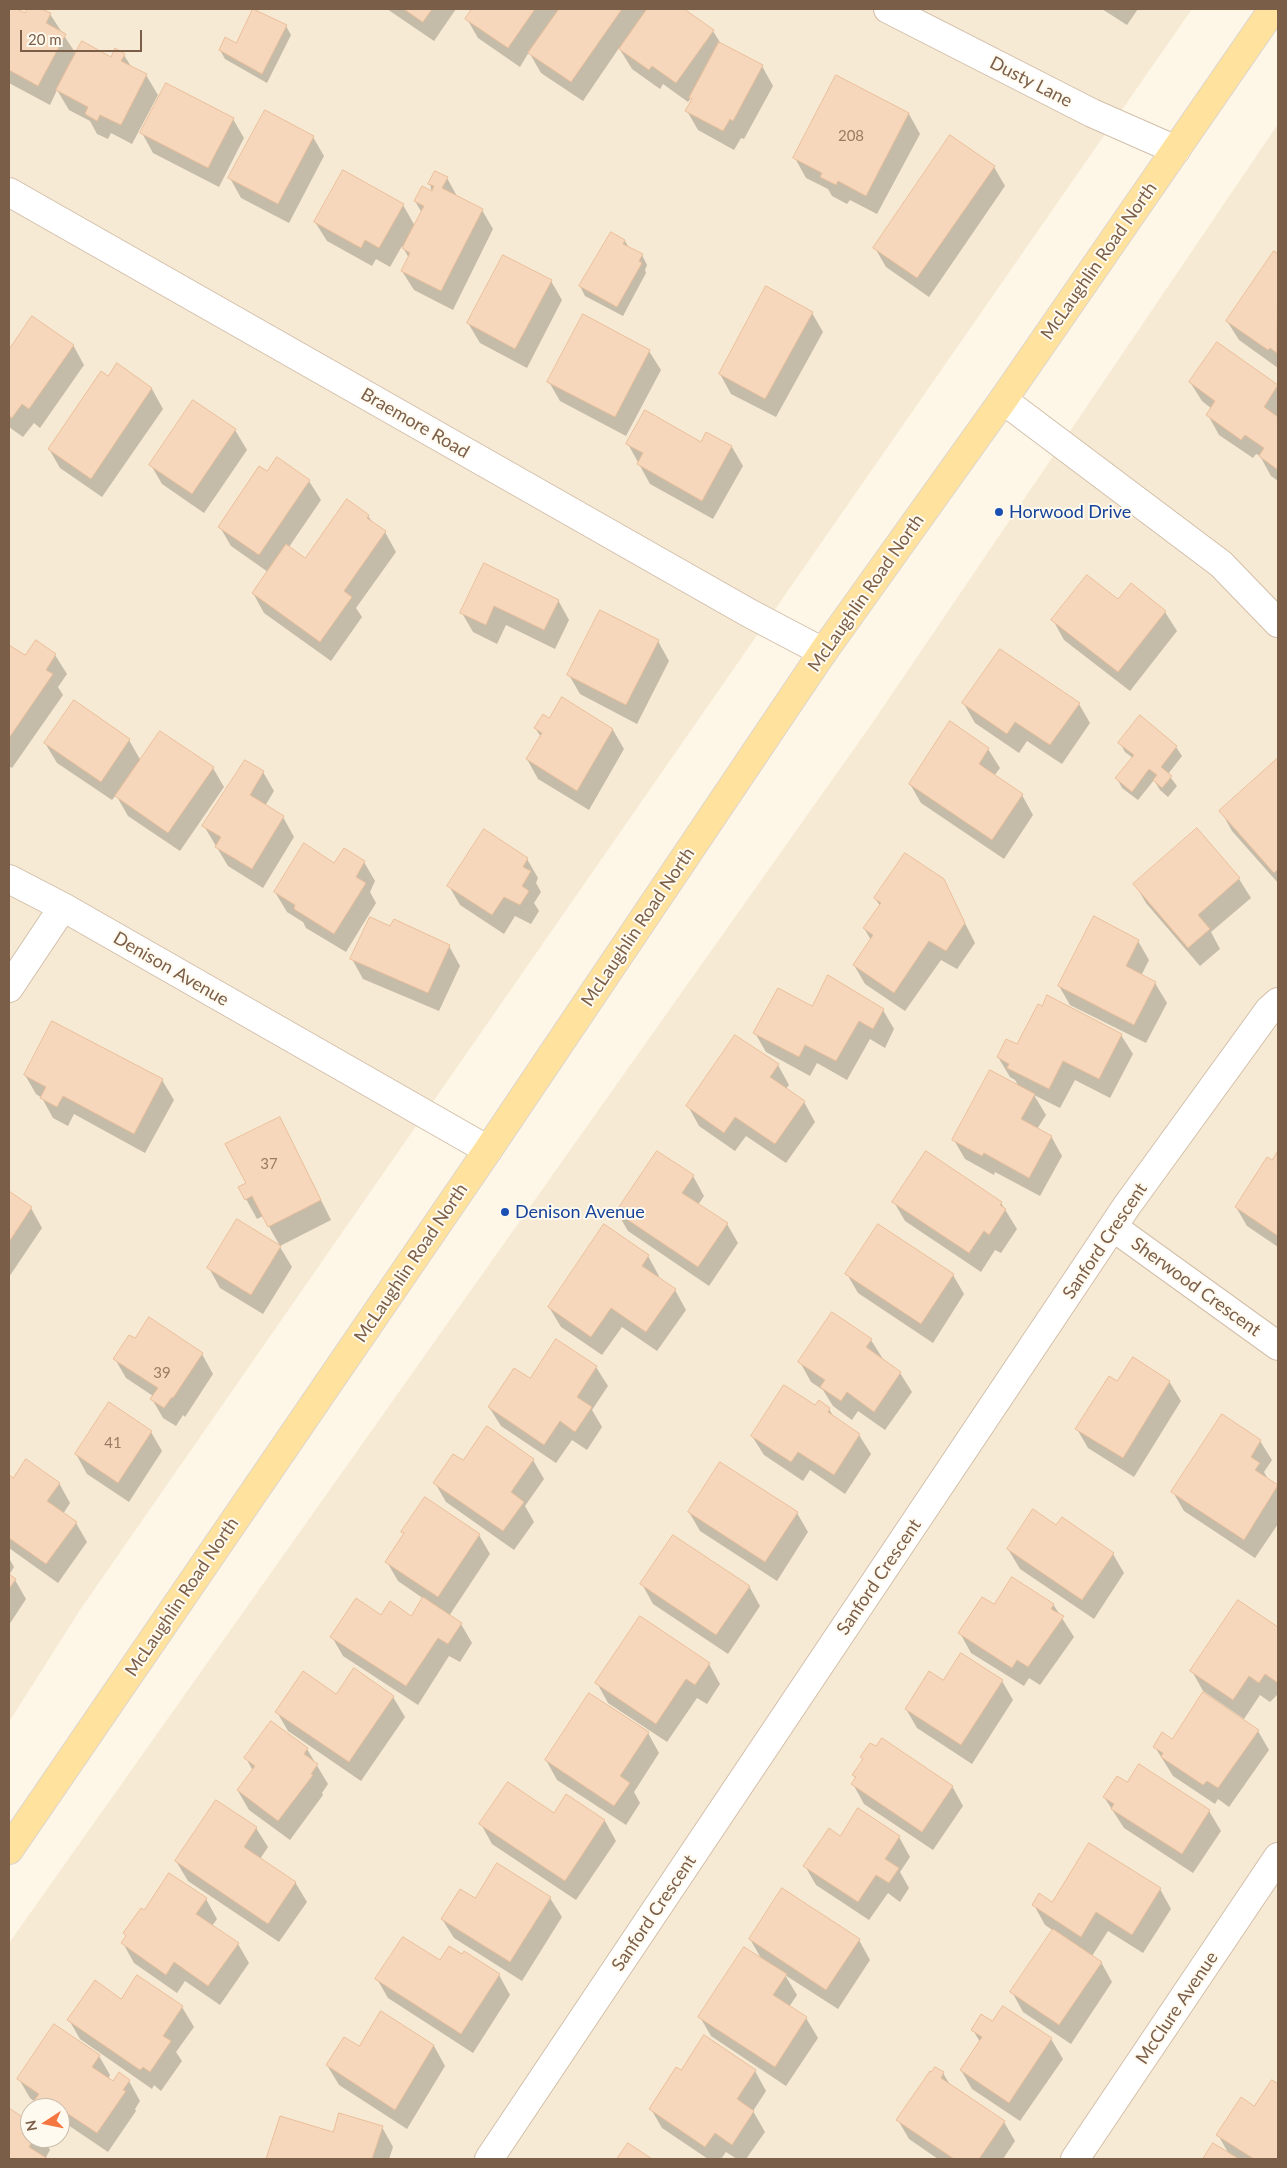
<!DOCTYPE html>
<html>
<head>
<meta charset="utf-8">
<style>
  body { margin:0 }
  #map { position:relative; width:1287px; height:2168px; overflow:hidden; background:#fef7e7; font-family:Lato,sans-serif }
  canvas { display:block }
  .frame { position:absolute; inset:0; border:10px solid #7b5e48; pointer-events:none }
  .north { position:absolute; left:20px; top:2098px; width:50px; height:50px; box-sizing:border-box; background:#fffaef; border:1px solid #cabcac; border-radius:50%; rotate:259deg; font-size:14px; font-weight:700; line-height:20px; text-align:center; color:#7b5e48 }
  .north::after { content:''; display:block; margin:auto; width:18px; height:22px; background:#f47640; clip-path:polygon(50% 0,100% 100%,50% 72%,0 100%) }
  .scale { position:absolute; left:20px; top:30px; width:122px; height:22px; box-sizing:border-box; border:2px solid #7b5e48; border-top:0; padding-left:6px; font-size:15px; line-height:18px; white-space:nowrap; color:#7b5e48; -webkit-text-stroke:4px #fffaef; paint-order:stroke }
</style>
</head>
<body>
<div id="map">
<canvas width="1287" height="2168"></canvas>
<div class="frame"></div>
<div class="north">N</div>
<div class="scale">20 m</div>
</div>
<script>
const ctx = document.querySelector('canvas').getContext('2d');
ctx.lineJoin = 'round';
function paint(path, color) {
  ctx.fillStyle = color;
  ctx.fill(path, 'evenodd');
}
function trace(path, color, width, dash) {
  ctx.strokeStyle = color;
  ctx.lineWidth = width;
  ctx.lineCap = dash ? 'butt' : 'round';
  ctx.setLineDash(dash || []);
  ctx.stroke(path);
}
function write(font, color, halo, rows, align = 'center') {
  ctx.font = font + ' Lato,sans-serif';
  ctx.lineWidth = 4;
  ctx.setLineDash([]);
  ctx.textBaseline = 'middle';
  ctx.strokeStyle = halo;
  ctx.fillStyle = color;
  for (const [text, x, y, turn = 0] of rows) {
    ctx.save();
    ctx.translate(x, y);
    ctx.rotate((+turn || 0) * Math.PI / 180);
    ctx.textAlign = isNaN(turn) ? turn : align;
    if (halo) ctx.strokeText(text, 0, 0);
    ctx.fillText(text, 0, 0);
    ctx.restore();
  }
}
paint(new Path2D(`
  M9,9h1183l-1112,1601 -71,112z
  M1278,124v2035h-1269v-216l864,-1221zM30,2108h30v30h-30z`), '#f7ead4');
paint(new Path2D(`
  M9,9l16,6 3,-6h11l11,5 26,40 35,4 13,-3 8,13 14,7 12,20 -26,49 -21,-11 -3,6 -11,-5 -7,-13 -21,-11 -12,-20 -7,15 -41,-22z
  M387,9h69l-22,32z
  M469,9h212l32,22 8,13 41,22 11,20 -29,53 -3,-1 -7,12 -36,-20 -11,-19 5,-10 -1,-3 -3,4 -25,-18 -3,5 -28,-20 -13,-21 -36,53 -42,-28 -12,-21 -9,15 -42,-29 -11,-19 5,-8z
  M1102,9h36l-11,16z
  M286,26l5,9 -24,48 -42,-24 -5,-9z
  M837,77l72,37 11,20 -43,80 -27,-14 -3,4 -15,-8 -4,-7 -22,-11 -11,-20z
  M233,119l11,19 -25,49 -66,-34 -11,-20z
  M313,137l11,19 -35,67 -48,-25 -11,-20z
  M994,167l11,19 -76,111 -43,-30 -11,-19z
  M447,178l11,20 24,12 11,19 -40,81 -39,-20 -12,-19 7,-13 -7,-12 -12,21 -14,-8 -4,7 -45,-25 -12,-19 88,-17 12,21 7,-13 -7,-12 17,-8 -2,-9z
  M625,241l4,7 13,7 5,10 -2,5 1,3 -23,43 -38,-20 -5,-10z
  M1274,253l4,3v112l-39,-28 -12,-19z
  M551,281l11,19 -35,68 -47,-25 -12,-20z
  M812,313l11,19 -47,85 -45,-23 -11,-20z
  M32,318l41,27 11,20 -44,63 -6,-5 -11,14 -14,-10v-75z
  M1217,344l61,43v94l-7,-5 -11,-20 -4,-2 -3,4 -34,-23 -11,-20 4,-6 -10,-8 -12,-19z
  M649,351l12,19 -35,66 -66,-35 -11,-19z
  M117,365l35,24 11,20 -61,88 -42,-29 -11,-19z
  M194,402l41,28 12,20 -43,63 -42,-29 -11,-19z
  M707,434l25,13 11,19 -30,53 -63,-35 -22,-40 74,-1z
  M268,473l41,8 12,19 -32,47 16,12 63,-43 5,7 12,9 11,20 -40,56 6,9 -31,44 -67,-48 -11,-20 15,-21 -37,-26 -11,-19z
  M485,565l73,35 11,20 -14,29 -49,-24 -9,19 -24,-12 -11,-19z
  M1118,601l47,11 12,19 -47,60 -66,-51 -11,-20z
  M658,641l11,20 -32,63 -57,-30 -11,-19z
  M10,646l15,11 30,-2 12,19 -9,13 5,8 -51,73 -3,-2z
  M964,704h115l11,19 -28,41 -35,-23 -8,12 -44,-30z
  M550,720l63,10 11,19 -35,61 -51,-31 -11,-20 14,-22 -6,-9z
  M129,740l12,21 72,7 11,19 -44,64 -52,-35 -12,-21 -4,5 -55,-37 -12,-20z
  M1120,743l56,4 6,9 -14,18 9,12 -9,11 -8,-7 -6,-10 -16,20 -16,-12 -5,-10 16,-20 -8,-6z
  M988,749l12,19 -6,8 28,19 11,20 -29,44 -83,-56 -11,-19z
  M1278,760v123l-46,-52 -11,-20z
  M263,772l11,19 -9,15 18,11 11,20 -31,51 -35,-22 -24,-40z
  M527,859l11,19 -2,5 5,9 -7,11 5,8 -8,13 -16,-8 -11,18 -44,-29 -11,-19z
  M364,862l11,19 -5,11 6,11 -30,49 -40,-24 -3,-6 -16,-10 -12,-20 60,-28z
  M1239,879l12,19 -40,34 9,17 -20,17 -54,-63 -11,-19z
  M943,880l32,63 -18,26 -16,-9 -36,51 -40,-27 -11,-19 17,-25 -7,-12 16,-22 -5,-8z
  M391,928l58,18 11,20 -21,45 -76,-32 -11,-20z
  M1138,941l11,19 -8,16 14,7 12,20 -21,40 -76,-38 -11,-19z
  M812,1008l71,2 11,19 -9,19 -15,-9 -23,41 -30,-17 -7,13 -44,-24 -11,-19z
  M1121,1035l12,19 -23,44 -35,-18 -15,28 -26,-13 12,20 -9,14 14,7 11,20 -22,40 -45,-24 -1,3 -29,-16 -11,-19 65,-53 -4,-7 -5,-3 -12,-20 20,-11z
  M778,1065l11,20 -4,5 19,12 11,20 -29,41 -40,-27 -11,15 -36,-25 -11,-20z
  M25,1075l137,5 12,20 -29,53 -71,-39 -6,12 -15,-8 -11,-20 -6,-4z
  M290,1138l41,82 -51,26 -17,-30 -6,3 -17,-31 7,-4z
  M657,1152l36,24 11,20 -6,9 29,19 11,19 -29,43 -81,-55 -11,-19z
  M926,1153l75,50 16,26 -16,24 -6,-3 -14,22 -76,-51 -11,-19z
  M1278,1153v94l-31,-21 -11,-19z
  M9,1193l22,15 11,20 -33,49z
  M280,1247l12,20 -29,47 -43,-26 -11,-20z
  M648,1256l11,20 -1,2 17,12 11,20 -29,41 -35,-24 -20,28 -41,-28 -12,-20z
  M847,1274l106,1 11,19 -31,49 -75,-50z
  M871,1340l12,19 17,14 12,19 -27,38 -27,-19 -6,9 -19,-14 -10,-16 -12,-8 -11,-20z
  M202,1354l11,20 -28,43 -2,-2 -7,11 -13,-8 -11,-19 1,-3 -27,-18 -11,-19z
  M596,1367l12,19 -16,24 10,17 -15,23 -15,-10 -16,23 -55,-37 -12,-19 41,-27z
  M1169,1381l12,20 -47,76 -46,-29 -11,-19 41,-46z
  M816,1407l13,2 6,10 24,16 12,19 -26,40 -35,-24 -7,11 -39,-26 -12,-19z
  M151,1432l11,19 -33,51 -42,-28 -11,-20z
  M1260,1441l12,19 -8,12 5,9 9,6v37l-23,34 -71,-47 -11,-19z
  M533,1460l11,19 -19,27 9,16 -20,28 -68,-48 -11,-19 28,-21z
  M9,1477l4,3 46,3 11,20 -7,11 13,9 11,19 -29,41 -49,-35z
  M689,1512l108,1 11,19 -31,49 -77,-50z
  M1057,1527l56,27 11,19 -30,46 -74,-50 -12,-20z
  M402,1532l77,3 11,19 -41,62 12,8 11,19 -12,19 -11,-6 -31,49 -75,-49 -11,-19 50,-21 29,2 13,-19 -26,-18 -11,-19 17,-27z
  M9,1558l5,9 -5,8z
  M9,1576l6,4 11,19 -17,26z
  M642,1584l107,2 11,20 -32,48 -75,-50z
  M1238,1602l40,26v66l-8,8 -10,-7 -16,24 -41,-28 -11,-20z
  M1053,1604l21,33 -34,48 -11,-7 -5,8 -53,-33 -11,-20 35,-27z
  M709,1664l11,20 -13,20 -10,-6 -30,44 -59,-39 -11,-20z
  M354,1670l39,27 12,20 -44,64 -73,-50 -11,-19 59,-17z
  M1002,1681l11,19 -41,64 -55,-36 -11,-19 38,-27z
  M272,1723l35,26 21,35 -6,9 1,2 -33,45 -41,-30 -11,-19 15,-20 -7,-13z
  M1258,1731l11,19 -40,57 -11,-8 -3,5 -42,-28 -18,-29 18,-6z
  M648,1733l11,20 -25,39 6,11 -14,22 -69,-45 -11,-20z
  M862,1757l90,29 11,20 -30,44 -69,-46 -11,-20 3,-5 -3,-4 11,-15z
  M1140,1766l69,45 12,20 -28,42 -69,-45 -20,-31 23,-13z
  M566,1796l39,25 11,20 -40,59 -84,-56 -11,-20 73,-10z
  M217,1802l39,26 12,19 -8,12 35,23 12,20 -28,40 -91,-61 -12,-20z
  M840,1837h59l11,20 -10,15 9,16 -9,14 -12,-9 -19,27 -53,-35 -11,-19z
  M169,1874l37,25 11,20 -5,7 26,18 11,19 -29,42 -35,-24 -8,12 -43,-30 -11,-20z
  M1160,1889l11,20 -28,44 -35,-22 -16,25 9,6 11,20 -41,62 -48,-32 -11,-20 42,-61 -9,-6 -11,-20z
  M550,1898l12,19 -40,64 -68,-43 -12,-19 33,-19z
  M750,1939l109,1 11,20 -32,49 -53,-34 12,20 -8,12 17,11 12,20 -32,48 -75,-50 -11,-19 62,-57z
  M440,1962l59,13 11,20 -37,58 -85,-55 -11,-19z
  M137,1977l45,30 12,20 -18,25 6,9 -21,30 -7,-6 -2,4 -72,-50 -11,-19 52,-19z
  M1003,2008l48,31 12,20 -43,62 -48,-32 -11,-19 19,-28 -7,-12 20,-7z
  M381,2013l53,33 11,20 -38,63 -68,-44 -12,-20 32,-17z
  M99,2056l11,19 -2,4 5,3 16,-1 11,20 -5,8 1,2 -28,41 -43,-29 -5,7v-22h-26l-1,-2 2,-4 -5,-4 -11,-19z
  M755,2071l11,20 -13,20 12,21 -19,27h-9l-11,-7 -5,7h-13l-46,-31 -11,-19 30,-37z
  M943,2073l7,12 54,37 11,19 -12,18h-65l-29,-20 -11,-19z
  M1272,2082l6,3v74h-74l10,-15 15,10 -11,-19 36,-27z
  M9,2110l21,14v14h14l6,12 -5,9h-36z
  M281,2117l53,17 48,-7 11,20 -4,12h-122z`), '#0003');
const building = new Path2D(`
  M9,9h8l8,4 2,-4h14l10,4 -5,10 20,11 -28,52 -29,-16z
  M253,9l34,16 -25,49 -43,-24 6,-13 11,6z
  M404,9h28l-9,13z
  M472,9h63l-27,39 -43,-29z
  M559,9h63l-51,73 -43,-29z
  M647,9h37l30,21 -38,53 -24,-17 -3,4 -30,-21z
  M82,41l29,16 4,-9 10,6 -4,7 26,13 -26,51 -21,-10 -3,6 -12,-7 3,-7 -32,-17z
  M719,42l44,23 -30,56 -3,-2 -7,12 -38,-20 7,-12 -3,-1z
  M836,75l73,38 -43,83 -28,-15 -2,4 -16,-8 2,-4 -29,-15z
  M166,83l68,35 -26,50 -68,-35z
  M265,110l49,26 -36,68 -50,-26z
  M950,135l45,31 -78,112 -44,-30z
  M343,170l61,34 -25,44 -14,-8 -4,8 -47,-26z
  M435,171l13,6 -6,11 41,21 -42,82 -40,-20 9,-18 -8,-5 22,-42 -10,-5 8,-15 10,5 2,-5 -6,-2z
  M611,232l14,8 -2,4 20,10 -4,7 3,2 -25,44 -38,-21z
  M1274,251l4,3 -1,99 -7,-5 -2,2 -42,-29z
  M503,255l49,25 -37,69 -48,-26z
  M766,286l47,26 -48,87 -46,-25z
  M583,314l67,36 -35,67 -68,-35z
  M32,316l42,29 -45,64 -7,-5 -10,14 -3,-2v-66z
  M1217,342l61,43 -14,22 14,10v53l-19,-14 5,-8 -19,-13 -4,5 -35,-25 9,-14 -26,-19z
  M117,363l35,25 -61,91 -43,-30 53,-78 7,5z
  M193,400l43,29 -44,65 -43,-29z
  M645,410l56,32 5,-10 26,14 -30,55 -65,-37 6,-11 -17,-9z
  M277,457l33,23 -51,75 -41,-28 41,-61 8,5z
  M347,499l22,16 -2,3 19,13 -42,60 8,6 -32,45 -68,-49 34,-49 19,14z
  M484,563l75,37 -15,30 -50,-24 -8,19 -26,-12z
  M1087,575l31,24 13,-16 35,28 -48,61 -67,-52z
  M600,610l59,30 -33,65 -59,-30z
  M36,640l20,14 -10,16 7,4 -44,64v-93l16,10z
  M1000,649l80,54 -30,42 -35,-23 -8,12 -45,-31z
  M562,697l51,32 -36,62 -51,-32 16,-26 -8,-5 9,-14 6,4z
  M74,700l56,39 -29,43 -57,-39z
  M1140,715l37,31 -16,21 11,9 -10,12 -9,-8 4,-5 -8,-6 -17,23 -17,-14 19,-23 -16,-12z
  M950,721l39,27 -10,16 44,30 -31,46 -83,-56z
  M160,731l54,36 -46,66 -53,-37z
  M1278,758v111l-4,4 -55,-62z
  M245,760l19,11 -14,24 34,21 -32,53 -37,-22 6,-10 -19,-11z
  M1197,828l43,50 -42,37 12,14 -22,19 -55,-64z
  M484,829l44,29 -5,9 8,4 -9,15 7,5 -9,14 -16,-8 -12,18 -45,-29z
  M304,843l30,20 10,-15 21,13 -9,16 10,6 -32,51 -40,-25 1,-4 -21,-13z
  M905,853l39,26 21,44 -19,28 -17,-10 -35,52 -41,-28 20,-30 -10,-7 18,-25 -7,-5z
  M1094,916l45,24 -13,26 30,16 -22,43 -76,-39z
  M370,917l20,9 4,-7 56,26 -22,48 -78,-34z
  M828,975l56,34 -11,20 -14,-8 -23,40 -31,-16 -6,12 -46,-24 25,-45 34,18z
  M1047,995l75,39 -23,45 -36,-18 -14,28 -42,-21 2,-4 -12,-7 9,-18 11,5 21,-40 4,2z
  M52,1021l111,58 -29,55 -71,-38 -6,11 -17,-9 6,-11 -22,-12z
  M735,1035l44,29 -9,13 35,24 -30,43 -40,-27 -11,16 -38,-27z
  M990,1070l45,24 -14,25 31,17 -23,42 -45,-25 -2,3 -30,-16z
  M280,1117l41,83 -53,27 -16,-31 -7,4 -7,-13 8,-4 -21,-39z
  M657,1151l37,24 -12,18 46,30 -30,44 -82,-55z
  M926,1151l76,51 -2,3 6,4 -17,26 -5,-4 -15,22 -77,-51z
  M1278,1151v85l-43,-29 32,-50 5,3z
  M9,1191l23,16 -23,35z
  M237,1219l44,27 -30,49 -44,-27z
  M604,1224l45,31 -7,11 34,23 -30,43 -35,-24 -20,29 -43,-30z
  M878,1224l76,50 -33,50 -76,-50z
  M832,1312l40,27 -6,8 35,25 -27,40 -27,-20 -6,9 -21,-14 5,-7 -27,-18z
  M149,1317l54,36 -30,45 -1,-1 -8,11 -14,-9 8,-11 -45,-29 16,-24 6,3z
  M556,1339l41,27 -20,31 15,10 -17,25 -15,-11 -16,24 -56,-38 26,-39 16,10z
  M1133,1357l37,24 -47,77 -48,-29 34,-53 8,5z
  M784,1385l31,20 4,-5 11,8 -2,4 32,22 -26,41 -36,-23 -7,10 -40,-26z
  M109,1402l43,29 -34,52 -43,-29z
  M1222,1414l39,26 -10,17 9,6 -5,7 23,15 -34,55 -73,-48z
  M487,1426l47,33 -23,33 13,10 -21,29 -70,-48 20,-29 10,6z
  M26,1459l34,24 -13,18 30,21 -31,42 -37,-26v-63l4,3z
  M720,1462l78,50 -33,50 -77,-50z
  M425,1497l55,37 -42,63 -53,-35 19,-29 -3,-1z
  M1033,1509l23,16 6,-8 52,36 -32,47 -75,-51z
  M673,1535l77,51 -34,49 -76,-51z
  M9,1574l7,5 -7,10z
  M1012,1577l42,27 -3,5 13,7 -36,51 -11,-7 -5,8 -54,-35 24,-36 12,7z
  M423,1597l39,26 -14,21 -10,-6 -32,48 -76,-49 26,-39 25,17 9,-14 21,15z
  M1238,1600l40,27v56l-13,-9 -6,9 -10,-7 -16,24 -43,-29z
  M640,1616l70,47 -15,22 -9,-6 -30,45 -61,-41z
  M961,1653l42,27 -42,65 -56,-36 24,-38 14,9z
  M354,1668l40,28 -45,66 -74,-50 28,-41 33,23z
  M1203,1692l56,38 -41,58 -11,-7 -4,4 -42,-28 2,-4 -10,-6 9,-15 10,7z
  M589,1693l60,39 -29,44 10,7 -16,23 -69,-46z
  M271,1721l37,27 -4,6 14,10 -7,10 2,1 -35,46 -41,-31 18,-24 -11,-8z
  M882,1738l71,48 -31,46 -71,-48 5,-7 -4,-2 11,-16 -3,-2 10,-14 6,3z
  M1139,1764l71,46 -28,44 -71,-45 3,-5 -11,-7 14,-21 10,6z
  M508,1782l46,31 12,-19 39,26 -40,61 -86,-57z
  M216,1800l41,27 -13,20 52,35 -28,42 -93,-63z
  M858,1808l42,28 -15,23 14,9 -10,15 -13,-8 -18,27 -55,-36 26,-38 11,8z
  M1089,1843l72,45 -29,47 -36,-23 -15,25 -49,-32 7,-12 13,9z
  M497,1863l54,34 -41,65 -69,-43 19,-30 15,9z
  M169,1873l38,25 -11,16 43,29 -31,43 -34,-24 -8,13 -45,-32 5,-7 -3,-3 18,-25 3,2z
  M782,1888l78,51 -34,51 -77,-51z
  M1053,1929l49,33 -43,63 -49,-33z
  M403,1937l37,23 9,-14 13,8 2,-3 36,23 -39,60 -86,-55z
  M744,1947l43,27 -14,21 34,22 -32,50 -77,-50z
  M137,1975l46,31 -20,30 8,5 -21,31 -7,-5 -3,3 -73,-50 28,-40 26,19z
  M1003,2006l49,32 -43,65 -49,-33 22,-33 -11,-7 10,-16 11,7z
  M381,2011l53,34 -39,65 -69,-45 18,-28 15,9z
  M54,2024l46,31 -8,12 21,14 6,-9 11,8 -7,10 3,1 -29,42 -44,-29 -2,4h-16l-4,-3 8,-11 -22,-15z
  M704,2035l52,35 -19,29 17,12 -22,34 -17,-12 -10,14 -56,-38 27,-42 5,3z
  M935,2067l9,5 -3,6 64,43 -26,38h-25l-58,-39 34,-49 1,1z
  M1272,2080l6,4v75h-24l-38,-24 25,-38 13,9z
  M9,2108l21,14v16h4l-5,9 19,12h-39z
  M339,2113l44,13 -11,33h-106l14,-43 53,16z
  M628,2143l24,16h-35z
  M1213,2143l26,16h-36z`);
paint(building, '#f7d7bb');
trace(building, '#ebbf9a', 1);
const minor = new Path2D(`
  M888,9l204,104 84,37
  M9,192l740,421 74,39
  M1003,400l218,164 57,59
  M9,879l54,28 425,243
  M9,988l54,-81
  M1113,1227l165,119
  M489,2159l637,-952 143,-197 9,-8
  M1075,2159l203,-302`);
const major = new Path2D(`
  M9,1850l479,-700 335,-498 180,-252 270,-391`);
trace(minor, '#d2bfaa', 30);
trace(major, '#ddd5cf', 30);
trace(minor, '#fff', 28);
trace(major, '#ffe29d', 28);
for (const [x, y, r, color] of [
  [999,512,5,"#1a4fb4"],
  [505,1212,5,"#1a4fb4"]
]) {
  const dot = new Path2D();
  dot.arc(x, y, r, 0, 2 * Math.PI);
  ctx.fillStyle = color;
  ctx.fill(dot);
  trace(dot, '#fffaef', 2);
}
write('15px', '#9a7c65', null, [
  ["208",851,136],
  ["37",269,1164],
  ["39",162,1373],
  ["41",113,1443]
]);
write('18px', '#7b5e48', '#fffaef', [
  ["Dusty Lane",1031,82,27],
  ["McLaughlin Road North",1099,261,-55],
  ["Braemore Road",415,423,30],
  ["McLaughlin Road North",866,593,-55],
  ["McLaughlin Road North",638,927,-56],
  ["Denison Avenue",171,969,30],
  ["Sanford Crescent",1105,1241,-56],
  ["McLaughlin Road North",411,1263,-56],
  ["Sherwood Crescent",1196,1287,36],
  ["Sanford Crescent",879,1577,-56],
  ["McLaughlin Road North",182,1597,-56],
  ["Sanford Crescent",654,1913,-56],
  ["McClure Avenue",1177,2008,-56]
]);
write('18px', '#164399', '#fffaef', [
  ["Horwood Drive",1009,512],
  ["Denison Avenue",515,1212]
], 'left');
</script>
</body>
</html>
